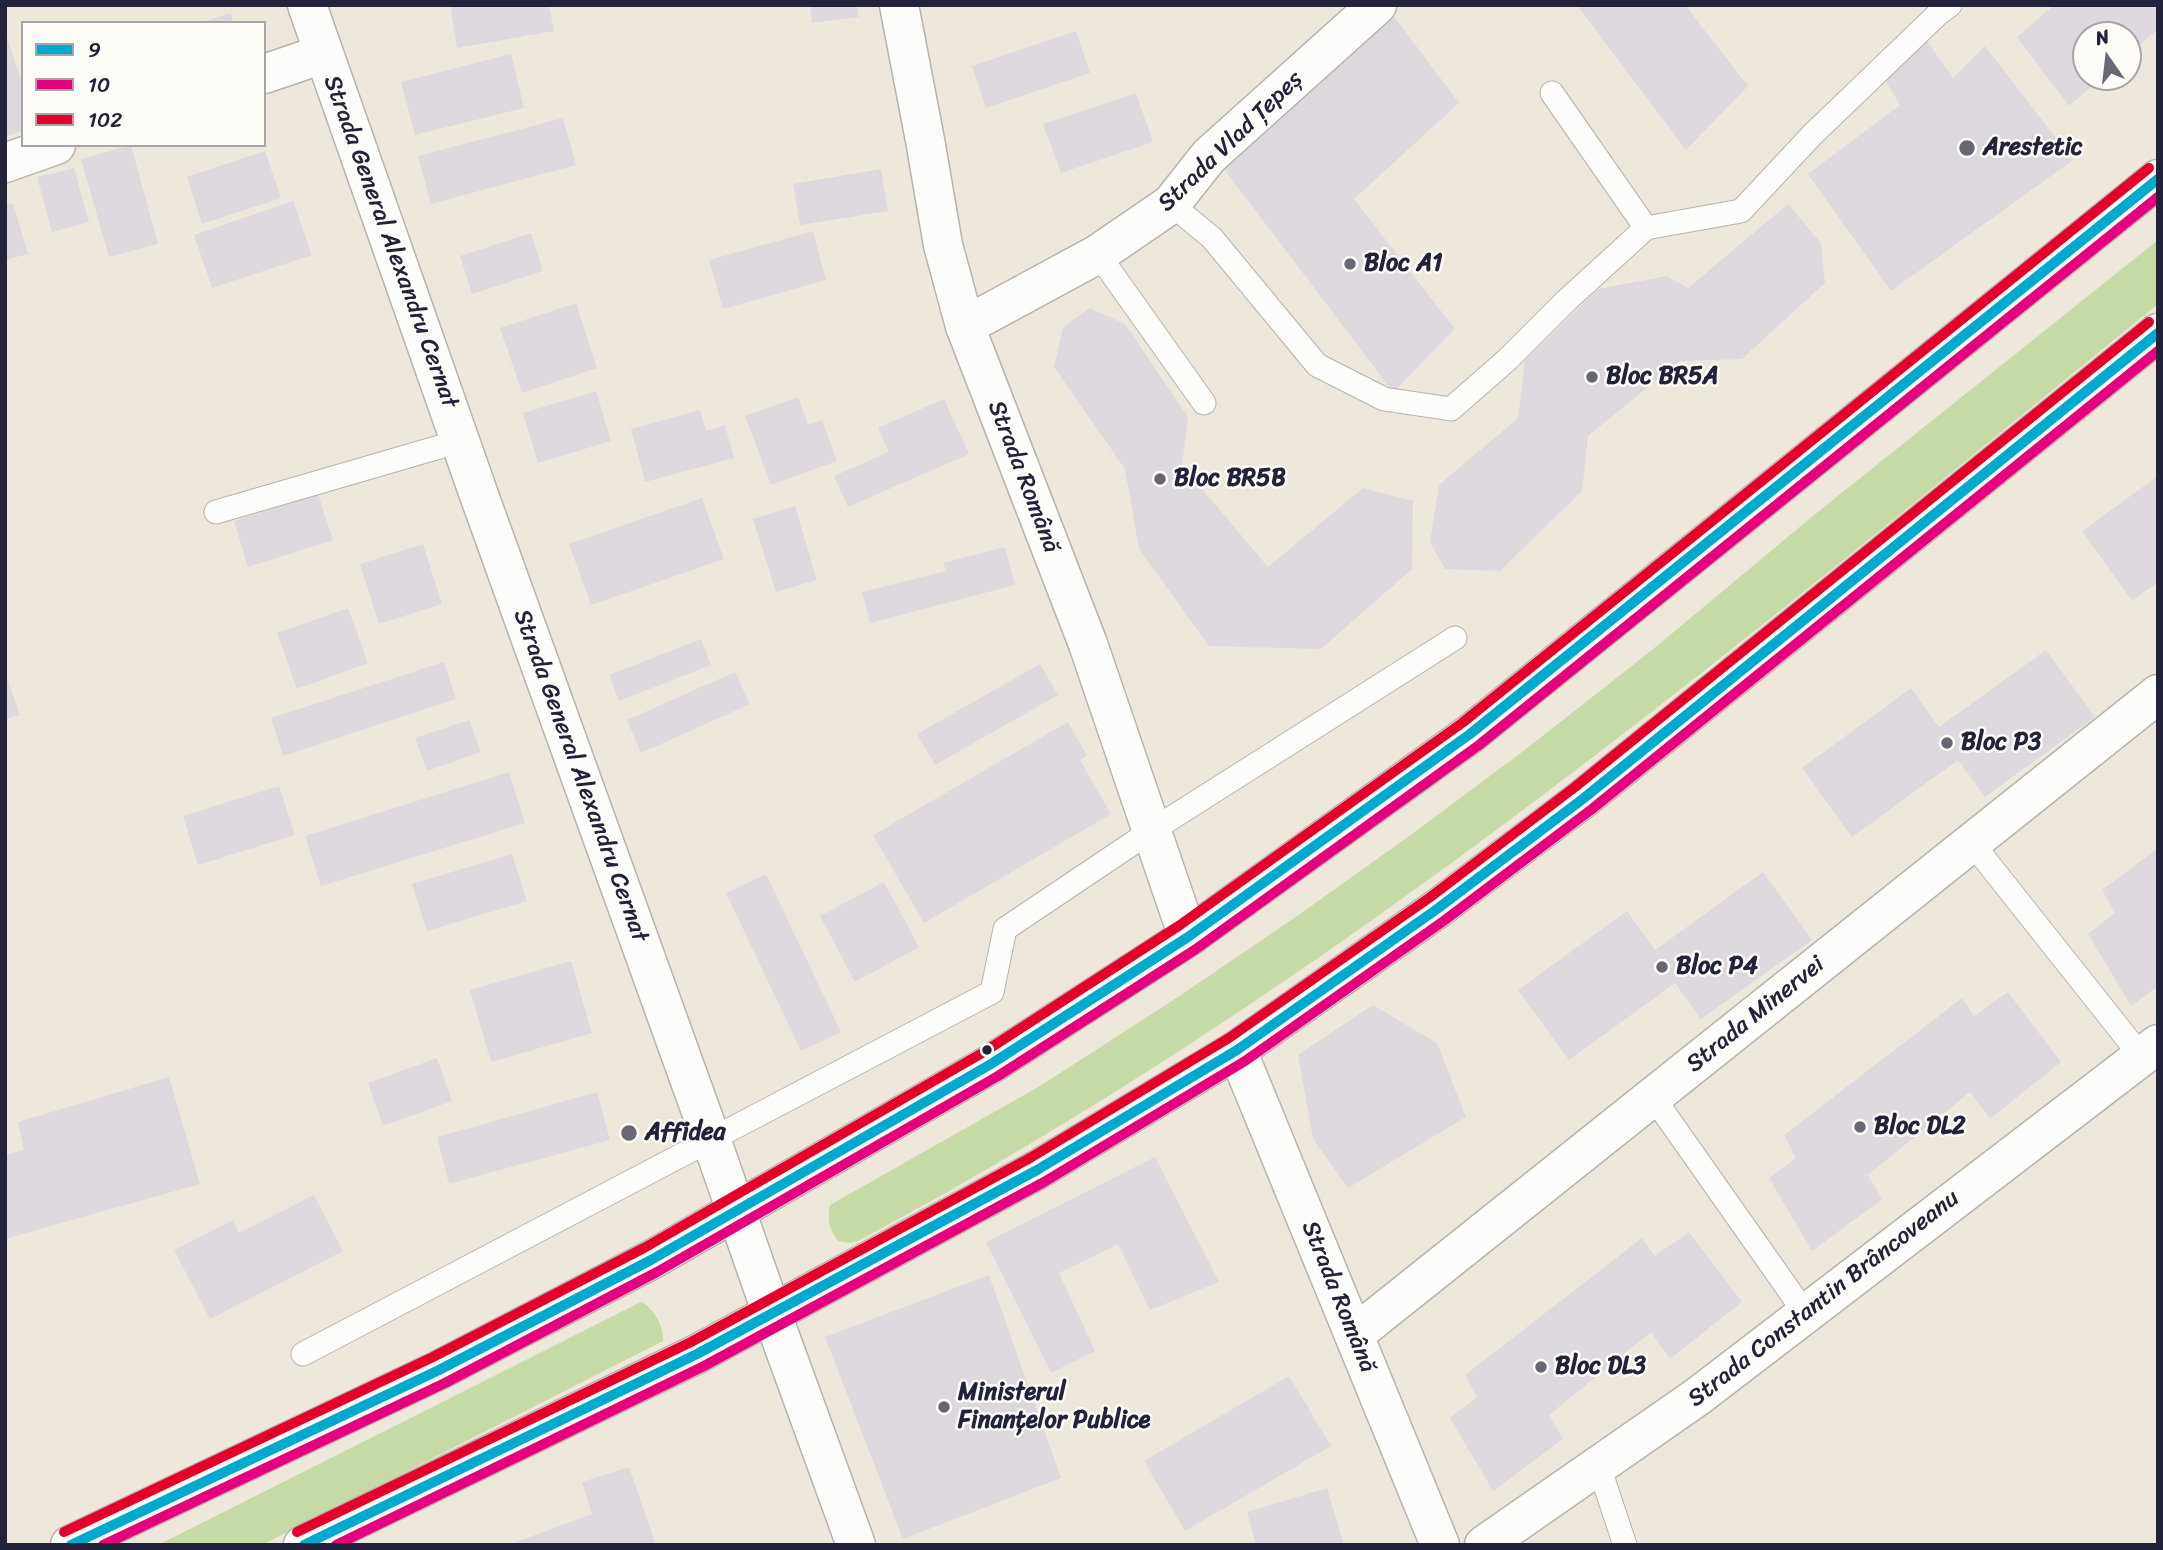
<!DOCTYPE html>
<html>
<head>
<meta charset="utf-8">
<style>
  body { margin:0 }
  #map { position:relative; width:2163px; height:1550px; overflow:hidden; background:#eee8dc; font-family:Sriracha,sans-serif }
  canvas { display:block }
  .frame { position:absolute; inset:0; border:7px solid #22223b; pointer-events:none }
  .legend { position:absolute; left:21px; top:21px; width:245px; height:126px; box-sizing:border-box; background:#fdfcf7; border:2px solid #a5a5ac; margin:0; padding:9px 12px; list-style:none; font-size:21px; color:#22223b }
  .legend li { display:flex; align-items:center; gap:14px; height:35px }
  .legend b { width:35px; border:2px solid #a5a5ac }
  .north { position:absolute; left:2072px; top:21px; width:70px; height:70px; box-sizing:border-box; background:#fdfcf7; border:2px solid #a5a5ac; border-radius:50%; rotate:346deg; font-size:19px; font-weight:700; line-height:28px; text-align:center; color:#22223b }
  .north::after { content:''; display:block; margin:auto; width:24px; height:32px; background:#696773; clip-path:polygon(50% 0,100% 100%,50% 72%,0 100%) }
</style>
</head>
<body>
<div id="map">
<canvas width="2163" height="1550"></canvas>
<div class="frame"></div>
<ul class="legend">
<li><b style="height:9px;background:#00a9ce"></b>9</li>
<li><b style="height:9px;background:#e5007d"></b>10</li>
<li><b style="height:9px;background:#e4002b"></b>102</li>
</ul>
<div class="north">N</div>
</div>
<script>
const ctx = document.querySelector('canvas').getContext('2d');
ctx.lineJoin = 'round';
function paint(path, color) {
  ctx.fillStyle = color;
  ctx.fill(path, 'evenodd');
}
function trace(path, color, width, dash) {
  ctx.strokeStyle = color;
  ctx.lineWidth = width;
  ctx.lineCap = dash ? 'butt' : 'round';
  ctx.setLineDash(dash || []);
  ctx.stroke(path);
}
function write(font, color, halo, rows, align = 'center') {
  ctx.font = font + ' Sriracha,sans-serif';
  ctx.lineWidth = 5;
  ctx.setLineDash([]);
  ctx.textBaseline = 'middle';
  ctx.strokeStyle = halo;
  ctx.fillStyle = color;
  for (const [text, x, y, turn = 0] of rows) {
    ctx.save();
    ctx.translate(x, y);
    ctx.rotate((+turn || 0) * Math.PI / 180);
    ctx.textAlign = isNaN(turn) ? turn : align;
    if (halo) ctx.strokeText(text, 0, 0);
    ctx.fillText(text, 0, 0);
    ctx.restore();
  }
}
paint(new Path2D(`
  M2158,240v64c-415,338 -826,685 -1300,937l-8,2 -12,-2c-9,-12 -11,-21 -8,-36l210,-119 141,-91 119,-81 112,-80 114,-85 126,-99 162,-135z
  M641,1302c12,5 24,26 22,39l-401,204h-104z`), '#c6daa6');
paint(new Path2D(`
  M450,5h99l5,26 -97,17z
  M810,5h47l2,12 -47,6z
  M1577,5h108l63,81 -62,64z
  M2054,5h104v24l-30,26v-20h-42v42h17l-34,29 -52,-69z
  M231,13l2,10h-31v-1z
  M1393,15l66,88 -105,96 101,130 -62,63 -169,-223z
  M1076,31l14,42 -104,35 -14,-42z
  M6,34l17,52v45l-18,5z
  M1925,38l28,40 32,-32 88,114 -182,131 -83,-117 92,-69 -18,-30z
  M511,54l13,54 -109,27 -14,-53z
  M1136,93l17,49 -92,31 -18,-49z
  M563,118l13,47 -145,39 -13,-48z
  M131,145l27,99 -49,13 -28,-98z
  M265,151l16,47 -79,26 -15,-47z
  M74,168l15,54 -37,10 -15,-55z
  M881,169l7,42 -88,14 -7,-41z
  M293,201l19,54 -100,33 -18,-53z
  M13,203l15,51 -23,6v-55z
  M1788,204l33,39 4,40 -83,76 -62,2 -92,75 -6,55 -82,80 -55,-2 -15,-27 9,-57 79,-67 7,-58 73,-71 69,-13 21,12z
  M813,231l13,49 -103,29 -14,-49z
  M531,233l12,38 -71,23 -12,-38z
  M576,303l21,65 -75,25 -22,-65z
  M1090,308l35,16 63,93 -6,48 86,102 95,-79 50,13 -1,68 -91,80 -112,-3 -70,-97 -14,-80 -71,-102 9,-40z
  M596,391l15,50 -73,22 -15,-50z
  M798,397l10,28 14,-5 15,41 -66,24 -26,-69z
  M944,399l25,55 -121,53 -14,-31 55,-24 -11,-24z
  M700,410l6,21 19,-6 9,33 -89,24 -14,-53z
  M2158,476v106l-26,19 -50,-70z
  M318,494l15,46 -85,27 -14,-46z
  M702,498l22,61 -133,46 -22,-61z
  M795,506l22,74 -41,12 -23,-73z
  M423,544l19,60 -63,20 -19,-60z
  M1005,547l10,38 -145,38 -8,-31 84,-21 -3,-8z
  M348,608l20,55 -71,26 -20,-56z
  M701,639l10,26 -92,36 -10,-26z
  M2046,650l49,67 -110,80 -27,-37 -106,77 -50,-69 109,-80 28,39z
  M444,662l12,37 -173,57 -12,-38z
  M1040,664l18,31 -123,70 -18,-31z
  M5,672l15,43 -15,4z
  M735,672l15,32 -109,49 -14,-33z
  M469,720l12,32 -54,19 -12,-33z
  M1068,722l19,34 -7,4 31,54 -187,109 -51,-88z
  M509,772l16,51 -204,63 -16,-50z
  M279,786l16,49 -97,30 -15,-49z
  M2158,848v138l-27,20 -43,-72 27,-21 -13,-23z
  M512,854l15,47 -100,30 -15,-47z
  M1763,872l49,68 -111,79 -26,-36 -106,77 -51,-70 109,-79 28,39z
  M766,874l75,158 -40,19 -75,-158z
  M884,882l35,65 -64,35 -35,-66z
  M571,961l21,72 -101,29 -21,-72z
  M2008,992l53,70 -71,57 -20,-27 -102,83 14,24 -70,52 -43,-73 27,-20 -12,-23 178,-137 12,18z
  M1373,1005l64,38 29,74 -118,71 -35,-49 -15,-84z
  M437,1058l15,43 -69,25 -15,-43z
  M169,1077l31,107 -195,55v-84l19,-5 -6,-28z
  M597,1092l13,48 -161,44 -12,-47z
  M1155,1157l64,125 -69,28 -32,-66 -59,29 36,78 -44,22 -65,-131z
  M314,1195l29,56 -133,68 -36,-69 59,-30 6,13z
  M1689,1232l53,70 -72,57 -19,-27 -102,83 14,24 -70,52 -43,-73 27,-21 -12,-22 177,-137 13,18z
  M989,1275l72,203 -158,61 -78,-202z
  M1289,1376l42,70 -146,85 -41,-70z
  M629,1467l27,78h-148l84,-31 -10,-32z
  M1327,1488l16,54 -11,3h-76l-9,-33z`), '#dcd8de');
const service = new Path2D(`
  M1552,93l94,135
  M1171,204l41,34 105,127 67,34 67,10 57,-50 59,-59 79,-72 95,-17 71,-76 126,-121 12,-9
  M1098,254l106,149
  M216,512l244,-71
  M1972,843l169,213
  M1653,1097l152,216
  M303,1354l689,-362 13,-63 146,-98 304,-193
  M1599,1467l26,78`);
const minor = new Path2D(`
  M264,74l59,-20
  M5,163l51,-18
  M965,326l133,-72 73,-50 38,-48 168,-151
  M1354,1335l804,-641`);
const tertiary = new Path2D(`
  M307,5l172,490 232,644 66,189 79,217
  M899,5l26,135 18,105 22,81 123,318 100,293
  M1237,1050l203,495
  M1484,1545l213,-148 461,-353`);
const primary = new Path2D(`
  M70,1545l369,-175 212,-110 340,-196 197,-127 282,-203 688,-555
  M303,1545l394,-191 340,-184 200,-120 200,-141 147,-111 574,-465`);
trace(service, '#b7b3ae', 25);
trace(minor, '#b7b3ae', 41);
trace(tertiary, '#b7b3ae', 41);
trace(primary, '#b7b3ae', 41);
trace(service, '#fcfcfa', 23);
trace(minor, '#fcfcfa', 38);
trace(tertiary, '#fcfcfa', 38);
trace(primary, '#fcfcfa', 38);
trace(new Path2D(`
  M71,1545l368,-175 212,-110 340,-196 197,-127 282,-203 688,-555
  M304,1545l393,-191 340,-184 200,-120 200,-141 147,-111 574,-465`), '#00a9ce', 10);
trace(new Path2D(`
  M103,1545l342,-162 212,-111 341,-196 198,-127 283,-204 679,-548
  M336,1545l368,-179 340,-184 201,-121 200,-141 147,-111 566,-458`), '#e5007d', 10);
trace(new Path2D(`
  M64,1532l369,-175 211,-109 340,-196 196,-127 282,-202 687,-555
  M297,1532l394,-190 339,-184 199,-120 200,-140 146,-111 574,-465`), '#e4002b', 10);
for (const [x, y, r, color] of [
  [1967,148,9,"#696773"],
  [1350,264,7,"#696773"],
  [1592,377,7,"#696773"],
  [1160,479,7,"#696773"],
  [1947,743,7,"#696773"],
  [1662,967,7,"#696773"],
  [987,1050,6,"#22223b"],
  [1860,1127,7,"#696773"],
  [629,1133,9,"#696773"],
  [1541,1367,7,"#696773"],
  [944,1407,7,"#696773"]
]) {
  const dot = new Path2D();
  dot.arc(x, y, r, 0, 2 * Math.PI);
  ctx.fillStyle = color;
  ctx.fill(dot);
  trace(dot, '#fdfcf7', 2.5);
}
write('24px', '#22223b', '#fdfcf7', [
  ["Strada Vlad Țepeș",1231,142,-44],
  ["Strada General Alexandru Cernat",390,242,70],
  ["Strada Română",1023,477,69],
  ["Strada General Alexandru Cernat",580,776,70],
  ["Strada Minervei",1756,1015,-39],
  ["Strada Română",1338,1297,68],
  ["Strada Constantin Brâncoveanu",1824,1299,-38]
]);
write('bold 24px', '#22223b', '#fdfcf7', [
  ["Arestetic",1983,148],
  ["Bloc A1",1364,264],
  ["Bloc BR5A",1606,377],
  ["Bloc BR5B",1174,479],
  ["Bloc P3",1961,743],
  ["Bloc P4",1676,967],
  ["Bloc DL2",1874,1127],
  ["Affidea",645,1133],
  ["Bloc DL3",1555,1367],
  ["Ministerul",958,1393],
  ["Finanțelor Publice",958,1421]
], 'left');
</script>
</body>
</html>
